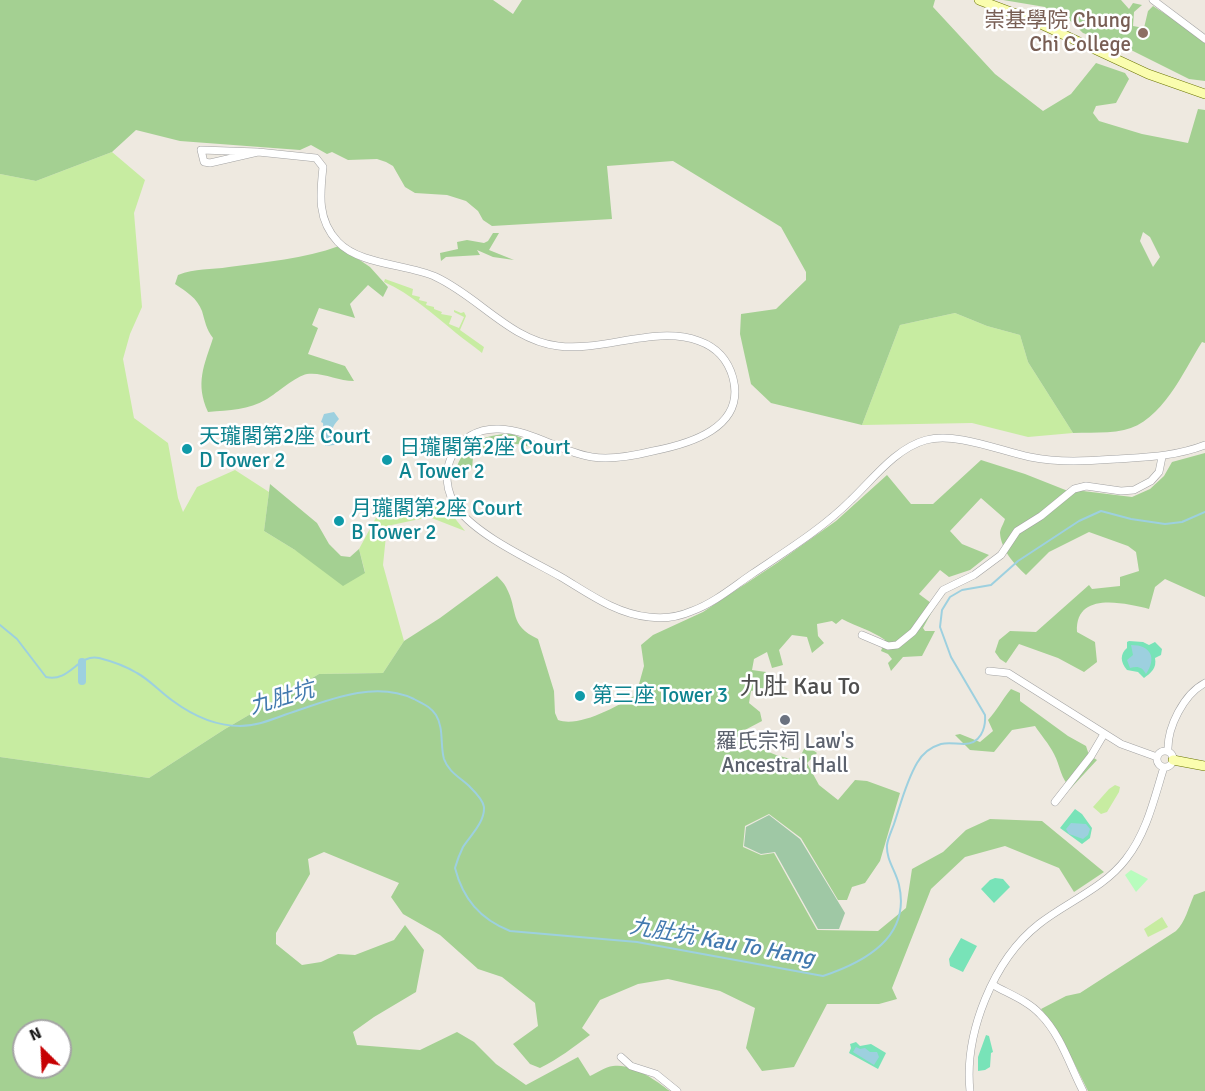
<!DOCTYPE html>
<html>
<head>
<meta charset="utf-8">
<style>
  body { margin:0 }
  #map { position:relative; width:1205px; height:1091px; overflow:hidden; background:#eee9e0; font-family:Signika,sans-serif }
  canvas { display:block }
  .north { position:absolute; left:12px; top:1019px; width:60px; height:60px; box-sizing:border-box; background:#fff; border:2px solid #a4a4a4; border-radius:50%; rotate:336deg; font-size:16px; font-weight:700; line-height:24px; text-align:center; color:#1b1b1b }
  .north::after { content:''; display:block; margin:auto; width:21px; height:27px; background:#c60002; clip-path:polygon(50% 0,100% 100%,50% 72%,0 100%) }
</style>
</head>
<body>
<div id="map">
<canvas width="1205" height="1091"></canvas>
<div class="north">N</div>
</div>
<script>
const ctx = document.querySelector('canvas').getContext('2d');
ctx.lineJoin = 'round';
function paint(path, color) {
  ctx.fillStyle = color;
  ctx.fill(path, 'evenodd');
}
function trace(path, color, width, dash) {
  ctx.strokeStyle = color;
  ctx.lineWidth = width;
  ctx.lineCap = dash ? 'butt' : 'round';
  ctx.setLineDash(dash || []);
  ctx.stroke(path);
}
function write(font, color, halo, rows, align = 'center') {
  ctx.font = font + ' Signika,"Noto Sans TC",sans-serif';
  ctx.lineWidth = 5;
  ctx.setLineDash([]);
  ctx.textBaseline = 'middle';
  ctx.strokeStyle = halo;
  ctx.fillStyle = color;
  for (const [text, x, y, turn = 0] of rows) {
    ctx.save();
    ctx.translate(x, y);
    ctx.rotate((+turn || 0) * Math.PI / 180);
    ctx.textAlign = isNaN(turn) ? turn : align;
    if (halo) ctx.strokeText(text, 0, 0);
    ctx.fillText(text, 0, 0);
    ctx.restore();
  }
}
paint(new Path2D(`
  M112,152l33,28 -11,33 8,94 -12,27 -7,25 11,59 34,25 10,55 5,14 14,-25 38,-17 34,22 -5,39 31,19 70,22 -6,-23 19,-35 26,-13 41,5 20,25 -36,-14 -42,9 -4,39 21,76 -21,32 -64,1 -94,55 -76,49 -149,-21v-583l36,7z
  M385,279l28,10 -1,6 8,2 -1,3 8,2 -1,3 8,2v2l8,3 -1,2 11,2 -3,8 10,4 5,-11 -10,-5v-2l7,3 3,-1 2,4 -6,14 24,17 -2,6c-8,-7 -18,-13 -26,-20 -23,-19 -45,-39 -72,-51z
  M955,313l32,13 33,9 8,27 45,71 -45,4 -56,-14 -110,2 38,-100z
  M1115,785l5,2 -1,5 -12,20 -6,2 -8,-7 16,-18z
  M1162,917l6,10 -20,10 -4,-8z`), '#c7eca1');
paint(new Path2D(`
  M0,0h493l20,14 9,-14h413l-2,7 62,67 48,37 28,-17 25,-31 29,10 4,6 -13,24 -20,3 -3,7 6,8 43,13 46,9 10,-34 7,1v233l-3,-1c-19,30 -40,80 -78,88 -16,4 -34,2 -51,3l-45,-71 -8,-27 -33,-9 -32,-13 -55,12 -38,100 -91,-22 -20,-19 -11,-50 1,-20 35,-5 30,-29v-8l-25,-45 -108,-66 -66,5 5,53 -120,7 -9,-6 -5,-9 -12,-10 -19,-6 -32,-2 -10,-6 -12,-21 -7,-4 -9,-3 -29,1 -16,-8 -5,2 -16,-9 -11,5 -120,-9 -44,-11 -24,22 -76,29 -36,-7zM1143,232l7,5 10,20 -7,10 -13,-26z
  M1003,0h118l8,9 4,-6 9,2 -8,7 -1,14 11,2 4,-17 5,-5 52,34v41l-16,-2 -58,-29 -48,-17 -18,-17h-16l-4,-9z
  M493,233h6l-10,17 25,10 -21,-3 -16,-7 3,5 -34,2 -5,4 -1,-8 18,-4 -1,-7 10,-2 17,3 4,-2z
  M339,246l31,21 18,20 -5,10 -15,-12 -18,19 5,14 -36,-10 -7,17 6,3 -10,26 37,12 9,15c-16,0 -31,-9 -47,-7 -11,2 -30,19 -40,25 -19,11 -37,11 -59,13 -13,-29 -4,-46 5,-74 -7,-9 -8,-17 -11,-27 -5,-13 -15,-19 -27,-27l3,-9c17,-7 33,-5 51,-8 36,-5 75,-8 110,-21z
  M510,433l23,10 -2,4c-25,-6 -37,-6 -58,10l-1,12 -3,-5 -7,5 -5,-3c12,-27 25,-29 53,-33z
  M1205,453v144l-40,-18 -10,8 -6,22c-25,-6 -74,-18 -72,23l18,10 2,20 -13,10 -26,-14 -39,-14 -13,19 -6,-4 -5,-7 4,-12 11,-9 26,1 53,-47 3,4 28,-3v-9l19,-6 -3,-19 -8,-6 -39,-14 -40,20 -23,23c-11,-10 -25,-25 -26,-42 0,-4 4,-10 5,-14l-24,-21 -31,33 12,13 27,11 -19,15 -21,7 -9,-7 -21,24 16,12 -12,22 2,3h10l-13,25 -19,1 -12,14 -3,-8 4,-4 -4,-5 -7,-3 4,-11c-14,-10 -28,-13 -43,-21l-6,5 -4,-3 -15,3 1,12 6,7 -12,10 -5,-16 -15,-2 -13,15 4,15 -11,3 -5,-16 -13,7 -2,11 14,2 2,15 -17,4 -2,12 11,9 2,9 -19,10 6,13 27,11 22,6 8,-16 11,8 -10,10 12,22 19,15 17,-20 12,1 33,12 -20,68 -15,22 -13,4 -5,13h-9l-37,-62 -32,-24 -24,12 -2,21 18,8 13,-2 43,77 61,1 28,-23 6,-39 31,-17 23,-22 24,-11 52,2 62,51 -30,20 -15,-24 -54,-22 -40,11 -34,32 -39,99 5,11 -18,5h-52l-33,63 -32,4 -16,-23 9,-40 -35,-17 -52,-12 -30,5 -38,16 -18,28 8,7c-18,13 -30,23 -50,33l-10,-4 -17,-20 25,-18 -3,-23 -33,-26 -24,-8 -38,-34 -37,-21 -12,-17 8,-14 -75,-31 -16,7 2,15 -34,59v11l26,21 19,-3 17,-8 17,1 39,-15 11,-15 19,25 -8,42 -42,25 -21,15 4,13 63,5 37,-18 17,10 22,22 30,21 52,-28 12,19c7,-3 15,-9 23,-10 20,-3 42,14 57,25h-670v-334l149,21 76,-49 94,-55 64,-1 21,-32 36,-23 57,-42c3,3 7,7 9,11 13,24 2,38 32,52l16,52 1,22 3,7c21,8 60,-14 78,-25l8,-29 -3,-21 12,-10 50,-23 74,-49 59,-42 51,-46 24,29h22l48,-44 44,14 43,17h15l49,6 18,-8 14,-13 8,-14zM24,1031h36v36h-36z
  M270,484l47,39 12,21 12,12 9,1 9,-8 6,24 -22,13 -48,-36 -31,-19z
  M1011,689l9,4v8l48,35 18,10 3,9 8,5 -26,28c-10,-8 -11,-23 -17,-34 -5,-10 -13,-19 -19,-28l-23,4 -18,22 -24,-2 -15,-15 5,-1 20,8 13,-11 -5,-11c9,-10 14,-20 23,-31z
  M1205,891v200h-117l-28,-56 -19,-26 25,-13 14,-3 96,-62c9,-8 13,-25 18,-36z`), '#a4d092');
paint(new Path2D(`
  M769,815l31,24 45,74 -6,16h-21l-43,-77 -14,2 -17,-8 2,-19z`), '#9fc8a5');
paint(new Path2D(`
  M1131,870l17,9 -12,13 -11,-17z`), '#b8fcbd');
paint(new Path2D(`
  M1129,641l14,1 6,3 6,-3 7,7 -1,6 -6,3c2,10 -4,15 -11,20l-6,-6 -11,-2c-7,-8 -7,-16 0,-22v-6z
  M1075,809l7,5 10,14 -2,10 -8,6 -22,-16z
  M995,878l8,1 7,8 -16,16 -13,-14 9,-9z
  M961,938l16,8 -14,26 -13,-6 -1,-7z
  M986,1035l3,1 4,16 -2,1 -1,14 -5,3 -7,1v-14z
  M856,1042l4,4 11,-2 15,9 -8,16 -29,-16 2,-5 -1,-4z`), '#78e3b8');
paint(new Path2D(`
  M334,412l5,7c-7,8 -9,11 -3,20l4,-1v4l-6,3 -9,1 -2,-23 -2,-1 3,-8z
  M1131,645c20,0 26,13 15,29 -4,-7 -8,-8 -16,-6l-3,-8 6,-5z
  M1071,823l15,1 4,5 -2,6 -5,4 -14,-5 -3,-5z
  M856,1047l4,2 5,-1 5,4h7l2,5 -5,8 -21,-13z`), '#9dd0df');
trace(new Path2D(`
  M0,625l17,14 29,38c24,6 32,-24 53,-19 12,3 28,9 38,15 13,7 23,19 36,28 19,14 43,25 67,25 20,0 37,-9 56,-15 37,-13 81,-30 118,-12 9,5 16,7 22,16 8,13 4,30 8,44 4,12 15,18 24,26 6,6 15,14 16,22 1,15 -14,29 -21,40 -3,6 -6,14 -8,21 8,31 25,51 55,63l127,11 186,34c42,-14 88,-39 76,-91 -3,-14 -13,-25 -12,-40 1,-7 5,-15 7,-21 7,-21 12,-42 23,-61 5,-9 14,-16 24,-19 8,-2 15,0 23,0 16,0 22,-15 21,-29l-34,-58 -11,-30 2,-17 8,-13 12,-7 29,-5 27,-24 61,-40 22,-10 30,8 34,5 17,-2 23,-10`), '#9dd0df', 2);
trace(new Path2D(`
  M82,662v19`), '#9dd0df', 8);
const street = new Path2D(`
  M1153,0l52,39
  M258,152l-48,11 -6,-1 -3,-12 57,2 58,6 7,9c-3,27 -6,53 15,75 22,23 69,22 98,35 43,20 74,63 122,69 45,6 98,-21 141,-5 17,6 29,19 34,37 13,50 -44,66 -80,73 -20,5 -41,9 -61,6 -32,-5 -60,-27 -93,-28 -44,-2 -67,45 -41,80 20,27 73,51 103,68 27,16 55,37 88,40 14,2 29,0 43,-6 22,-8 41,-24 60,-37 34,-23 70,-45 99,-74 22,-21 45,-52 75,-60 31,-8 74,11 104,17 30,6 58,4 88,2 30,-2 59,-3 87,-14
  M862,635l26,11 9,-1 16,-13 30,-42 31,-15 27,-20 16,-24 24,-15 33,-27 12,-3 35,5 13,-1 17,-9 8,-9 3,-15
  M989,671l19,2 113,71 36,13
  M1157 759a8 8 0 1 1 16 0a8 8 0 1 1-16 0Z
  M1168,751c-1,-24 16,-57 37,-68
  M1055,802l36,-46 13,-22
  M993,985c16,9 35,16 47,29 21,21 30,52 43,77
  M621,1057l10,9 25,8 21,17
  M970,1091c-6,-57 23,-131 69,-167 28,-22 65,-36 87,-65 21,-27 28,-60 38,-92`);
const secondary = new Path2D(`
  M979,0l53,20 116,54 57,20
  M1173,760l32,6`);
trace(street, '#a2a2a2', 8);
trace(secondary, '#697400', 10);
trace(street, '#fff', 7);
trace(secondary, '#fafdae', 9);
for (const [x, y, r, color] of [
  [1143,33,6,"#8d6e63"],
  [187,449,6,"#0f9aa8"],
  [387,460,6,"#0f9aa8"],
  [339,521,6,"#0f9aa8"],
  [580,696,6,"#0f9aa8"],
  [785,720,6,"#6b7280"]
]) {
  const dot = new Path2D();
  dot.arc(x, y, r, 0, 2 * Math.PI);
  ctx.fillStyle = color;
  ctx.fill(dot);
  trace(dot, '#fff', 2);
}
write('21px', '#785e54', '#fff', [
  ["崇基學院 Chung",1131,21],
  ["Chi College",1131,45]
], 'right');
write('21px', '#0d838f', '#fff', [
  ["天瓏閣第2座 Court",199,437],
  ["D Tower 2",199,461],
  ["日瓏閣第2座 Court",399,448],
  ["A Tower 2",399,472],
  ["月瓏閣第2座 Court",351,509],
  ["B Tower 2",351,533],
  ["第三座 Tower 3",592,696]
], 'left');
write('21px', '#5b616d', '#fff', [
  ["羅氏宗祠 Law's",785,742],
  ["Ancestral Hall",785,766]
]);
write('italic 22px', '#437aaf', '#fff', [
  ["九肚坑",282,699,-16],
  ["九肚坑 Kau To Hang",722,943,10]
]);
write('24px', '#4e4e4e', '#fff', [
  ["九肚 Kau To",800,688]
]);
</script>
</body>
</html>
